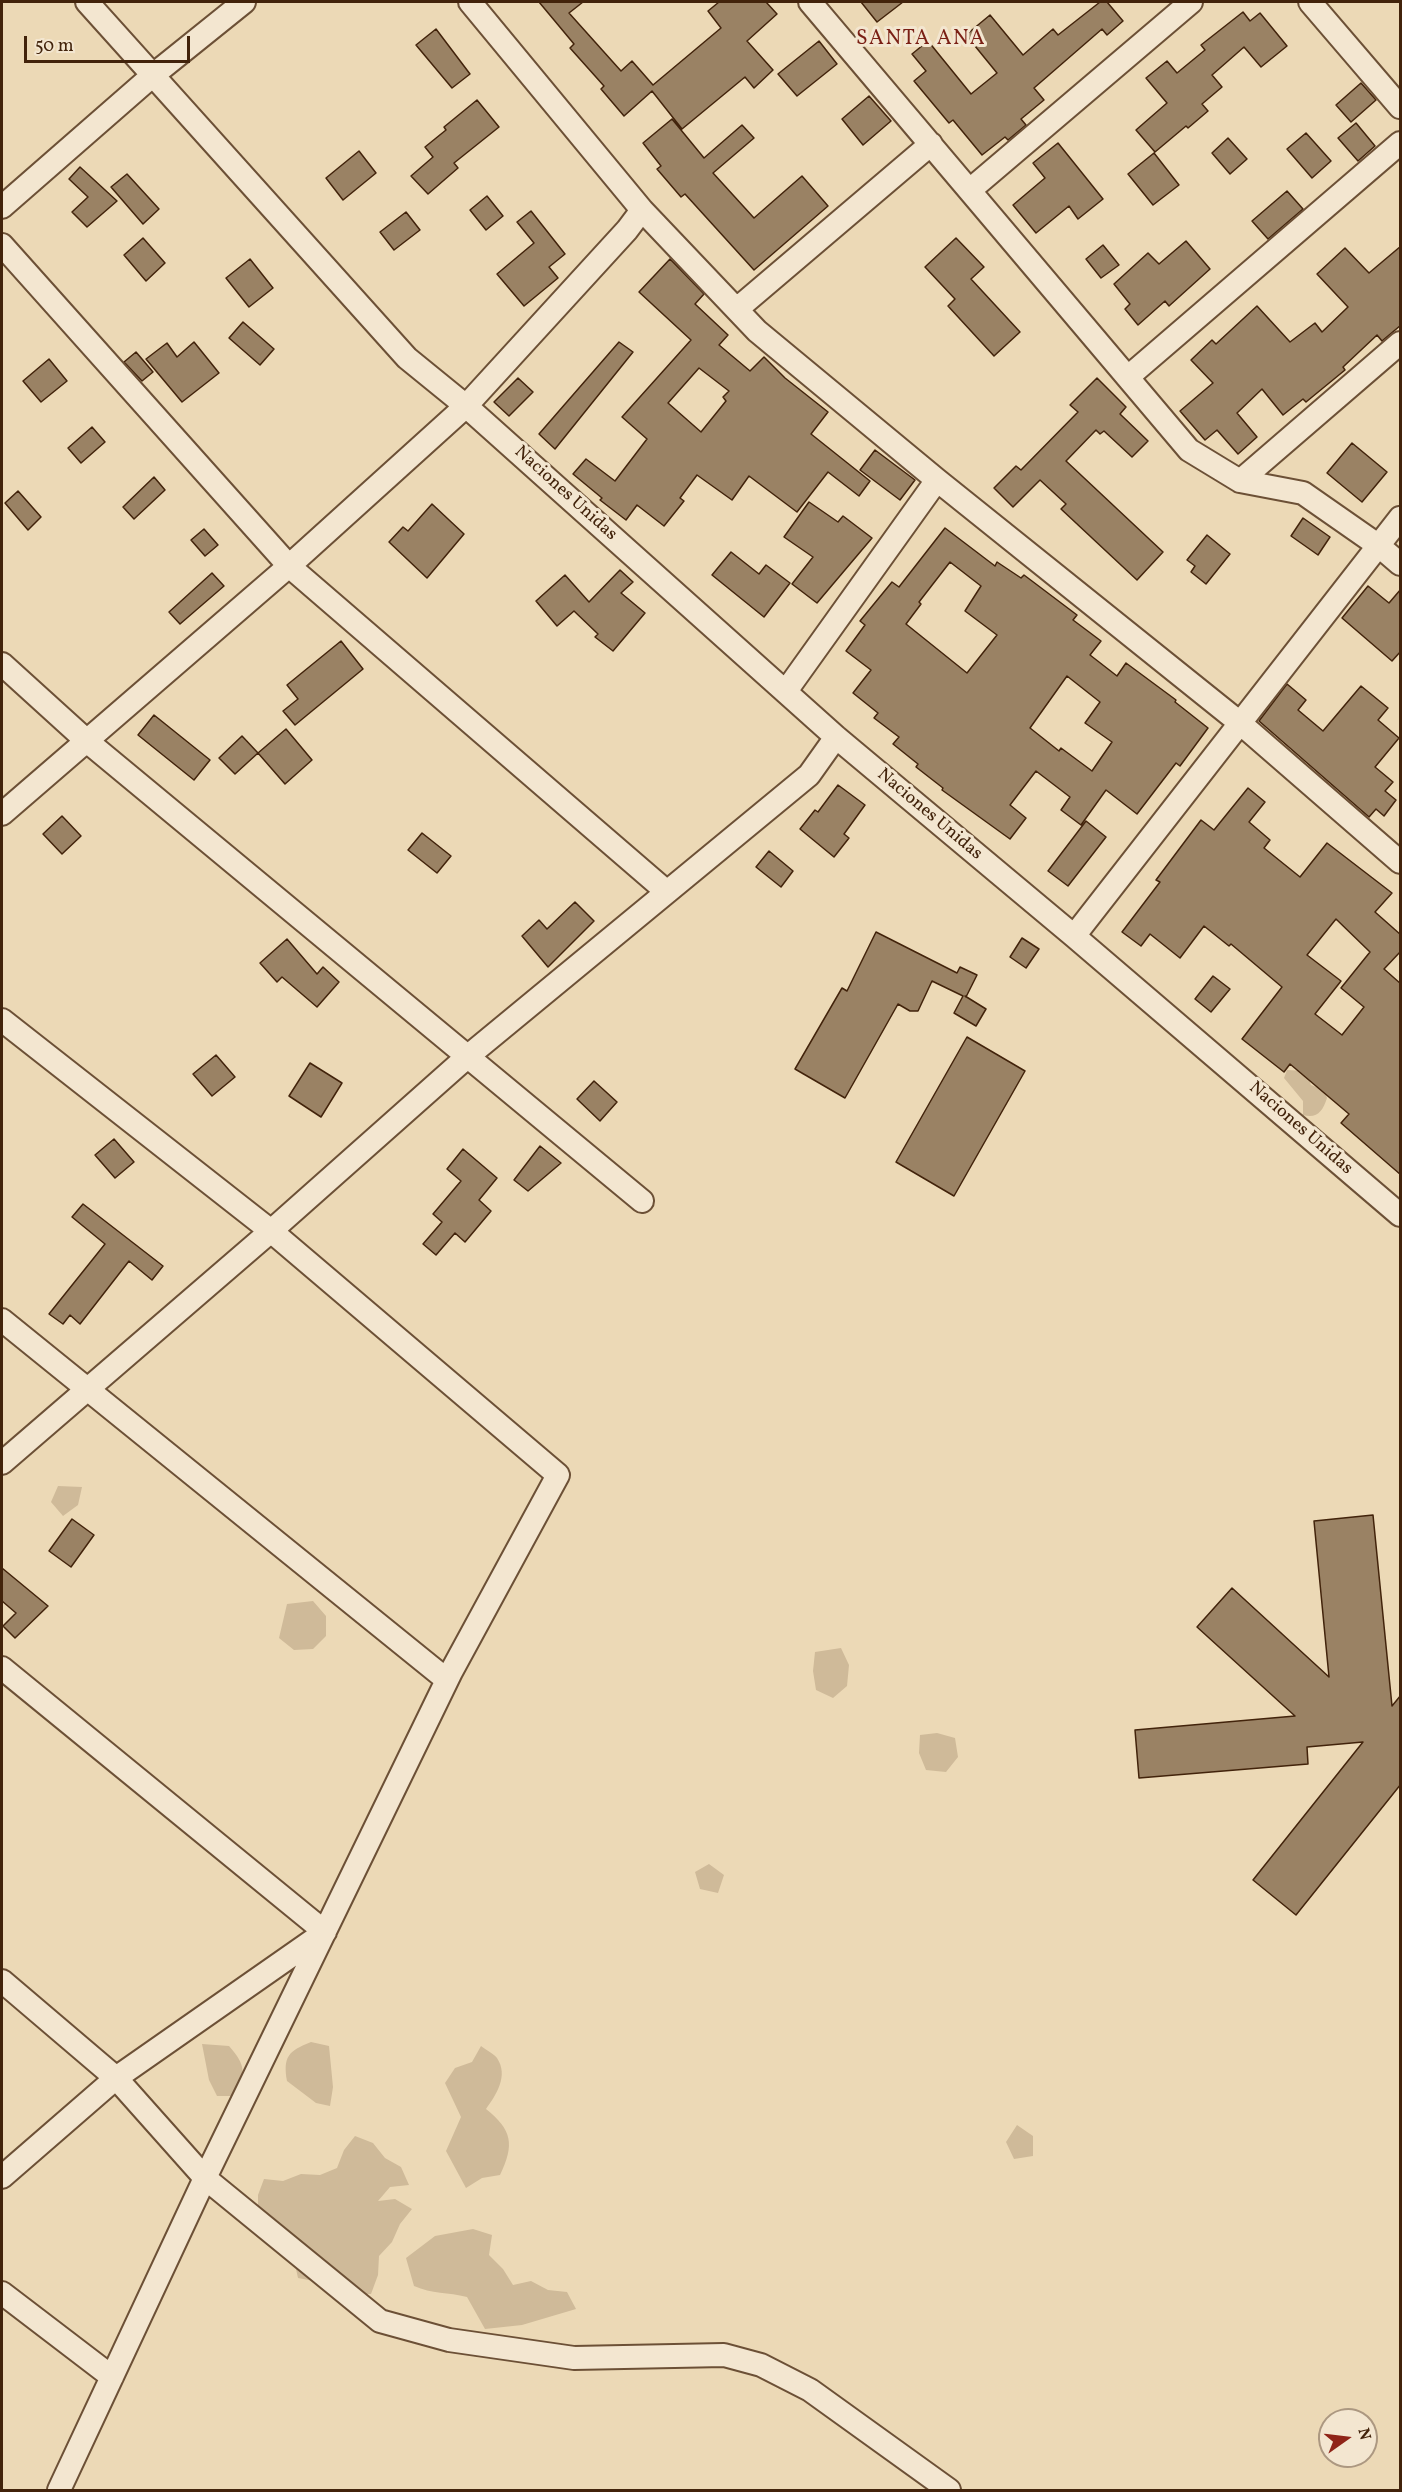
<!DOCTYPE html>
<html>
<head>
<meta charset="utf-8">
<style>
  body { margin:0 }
  #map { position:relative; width:1402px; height:2492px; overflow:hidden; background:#ecd9b6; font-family:Vollkorn,serif }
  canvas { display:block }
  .frame { position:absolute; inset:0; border:3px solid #42230b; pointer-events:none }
  .north { position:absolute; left:1318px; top:2408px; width:60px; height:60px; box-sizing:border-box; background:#f3e6d0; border:2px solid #ac9881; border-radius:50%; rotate:76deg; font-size:16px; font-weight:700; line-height:24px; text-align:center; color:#42230b }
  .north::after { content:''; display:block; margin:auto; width:21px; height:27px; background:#8f2418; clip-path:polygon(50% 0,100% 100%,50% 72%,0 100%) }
  .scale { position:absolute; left:24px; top:36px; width:166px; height:27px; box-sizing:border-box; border:3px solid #42230b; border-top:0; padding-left:8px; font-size:18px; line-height:21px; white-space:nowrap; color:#42230b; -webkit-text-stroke:4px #f3e6d0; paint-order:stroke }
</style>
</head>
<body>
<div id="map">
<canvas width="1402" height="2492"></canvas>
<div class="frame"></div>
<div class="north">N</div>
<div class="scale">50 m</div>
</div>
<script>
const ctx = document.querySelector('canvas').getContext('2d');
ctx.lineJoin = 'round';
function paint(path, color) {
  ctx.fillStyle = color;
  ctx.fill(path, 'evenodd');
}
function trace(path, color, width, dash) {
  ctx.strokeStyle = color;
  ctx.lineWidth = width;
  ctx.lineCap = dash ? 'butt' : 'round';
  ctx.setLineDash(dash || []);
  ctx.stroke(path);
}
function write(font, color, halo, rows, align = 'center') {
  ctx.font = font + ' Vollkorn,serif';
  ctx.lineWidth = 6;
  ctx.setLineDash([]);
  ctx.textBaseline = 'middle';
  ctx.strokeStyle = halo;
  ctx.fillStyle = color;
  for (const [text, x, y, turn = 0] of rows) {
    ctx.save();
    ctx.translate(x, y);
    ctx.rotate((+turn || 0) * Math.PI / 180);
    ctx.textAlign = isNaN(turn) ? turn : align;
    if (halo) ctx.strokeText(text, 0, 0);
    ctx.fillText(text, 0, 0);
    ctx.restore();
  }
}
paint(new Path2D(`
  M1287,1070l19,1 5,14 13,5 3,8c-4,13 -10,21 -24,17v-14l-19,-23z
  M58,1486l24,1 -4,18 -15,11 -12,-14z
  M313,1601l13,15v20l-13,13 -19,1 -15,-12 8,-34z
  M841,1648l8,17 -2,21 -14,12 -17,-8 -3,-19 2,-19z
  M937,1733l18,5 3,19 -12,15 -20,-2 -7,-17 1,-18z
  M709,1864l15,11 -6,18 -18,-4 -5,-17z
  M311,2042l18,4 4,41 -3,19 -14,-3 -29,-22c-4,-24 1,-30 24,-39z
  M202,2044l27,2c17,19 17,28 6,50h-18l-8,-16z
  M481,2046c5,4 13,8 16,12 12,18 -1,37 -11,51 26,21 29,35 14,66l-18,3 -16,10 -20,-37 15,-34 -16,-34 10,-15 17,-6z
  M1017,2125l16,11v20l-19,3 -8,-17z
  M355,2136l18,7 12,15 16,9 8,18 -19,2 -12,14 17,-2 17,10 -12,15 -8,18 -13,14 -1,19 -7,19h-19l-17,-9 -37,-7 -4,-18 -36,-31v-34l6,-16 19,2 18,-7 19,1 17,-7 7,-18z
  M473,2229l19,6 -3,20 14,14 10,16 18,-4 17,9 19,2 9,17 -54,16 -37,4 -18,-32c-19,-5 -35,-3 -53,-11l-8,-28 29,-22z`), '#cfba99');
const building = new Path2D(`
  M539,2h44l-14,11 52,58 11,-10 21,24 68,-57 -13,-17 11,-9h47l11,12 -30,27 26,29 -19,18 -9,-11 -63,52 -30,-38 -28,25 -23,-27 3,-3 -34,-38 4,-4z
  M861,2h42l-26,20z
  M1100,2h7l16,19 -16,14 -5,-6 -68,59 10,12 -23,19 5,6 -18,15 -3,-3 -23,18 -29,-35 -4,3 -35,-42 12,-10 -14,-17 16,-13 43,53 26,-21 -31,-38 24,-20 33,40 30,-26 5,6z
  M1243,12l7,9 10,-8 27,33 -26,21 -17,-20 -32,28 10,12 -20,17 6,7 -20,17 -2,-2 -31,26 -19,-22 31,-27 -21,-25 21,-17 10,12 28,-23 -4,-5z
  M436,29l34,45 -18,14 -36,-43z
  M819,41l18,23 -40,32 -19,-22z
  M1361,83l15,17 -25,22 -15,-17z
  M869,96l22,25 -28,24 -21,-26z
  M477,100l22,27 -45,36 4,5 -30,26 -17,-18 22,-19 -8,-10 21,-17 -2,-3z
  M672,119l32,39 38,-33 12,13 -41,35 41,45 48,-42 26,30 -74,64 -69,-76 -4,3 -24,-28 4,-3 -18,-23z
  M1356,123l19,23 -17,15 -20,-23z
  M1306,133l25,28 -19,17 -25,-29z
  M1228,138l19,21 -17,15 -18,-21z
  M1058,143l45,56 -25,20 -9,-13 -33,27 -23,-28 32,-27 -12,-15z
  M359,151l17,22 -33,27 -17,-22z
  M1154,153l25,32 -26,20 -25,-31z
  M80,167l37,34 -30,26 -15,-15 16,-15 -19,-18z
  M127,174l32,35 -16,15 -32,-37z
  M1287,191l16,18 -35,30 -16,-18z
  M487,196l16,20 -17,14 -16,-20z
  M531,211l34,43 -16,13 9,11 -34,28 -27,-32 37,-31 -17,-21z
  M406,212l14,18 -26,20 -14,-18z
  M143,238l22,25 -19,18 -22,-26z
  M956,238l28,29 -13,12 49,53 -26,24 -46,-50 7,-7 -30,-32z
  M1186,241l24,28 -41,37 -4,-5 -27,24 -13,-16 5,-5 -16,-20 34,-31 11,11z
  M1103,245l16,20 -18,13 -15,-19z
  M1401,246v79l-19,16 -5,-6 -34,32 2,3 -39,32 -3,-3 -20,16 -21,-26 -25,24 20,24 -19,17 -21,-24 -12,10 -25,-29 33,-28 -22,-23 21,-20 4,4 41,-38 33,36 25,-19 7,9 26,-25 -31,-33 28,-26 24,25z
  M250,259l23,29 -24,19 -23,-29z
  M670,259l34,35 -9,10 33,31 -9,10 31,26 14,-14 21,21 43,34 -17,22 59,47 -11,15 -31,-24 -31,40 -48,-36 -17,24 -35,-25 -17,23 4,3 -20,25 -27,-21 -11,15 -26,-20 2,-2 -29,-24 13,-15 29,22 32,-42 -25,-22 69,-77 -52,-48zM699,368l30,23 -6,6 3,4 -25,31 -33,-29z
  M243,322l31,27 -14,16 -31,-27z
  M194,342l25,31 -37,29 -36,-43 21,-16 10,14z
  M619,342l14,10 -78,97 -16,-15z
  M136,352l17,20 -11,9 -18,-19z
  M49,359l18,22 -26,21 -18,-21z
  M518,378l15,14 -24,24 -15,-14z
  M1097,378l29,29 -6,7 28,27 -16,16 -28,-26 -4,3 -4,-4 -30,31 97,91 -26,28 -76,-71 5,-5 -26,-24 -27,27 -19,-19 22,-22 5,4 57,-58 -8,-7z
  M92,427l13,15 -24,21 -13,-15z
  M1352,443l35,29 -25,30 -35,-29z
  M875,450l40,30 -15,20 -40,-30z
  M154,477l11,13 -31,29 -11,-12z
  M18,491l23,26 -13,13 -23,-27z
  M809,502l29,20 5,-6 29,22 -55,65 -25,-19 21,-27 -29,-20z
  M432,504l32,30 -37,44 -38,-36 14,-15 5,4z
  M1303,518l27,19 -12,18 -27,-19z
  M945,528l50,38 2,-4 24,16 3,-3 53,40 -4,5 28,21 -11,14 27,21 9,-13 50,37 -1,2 33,26 -28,38 -4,-3 -39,51 -31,-24 -25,35 -20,-15 9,-13 -34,-26 -26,34 16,13 -16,21 -68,-49 1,-2 -27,-21 2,-3 -25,-20 6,-7 -25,-19 4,-5 -25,-20 18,-23 -25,-19 19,-26 -5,-4 32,-39 7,5zM950,562l31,24 -16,25 32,24 -30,38 -61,-49 15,-20 -2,-2zM1067,676l33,26 -15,21 27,19 -20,29 -31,-23 -2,3 -29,-23z
  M204,529l14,16 -13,11 -14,-16z
  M1207,535l23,19 -24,30 -15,-12 4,-6 -8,-6z
  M731,552l28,22 7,-9 24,18 -26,34 -52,-42z
  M620,570l13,12 -12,11 24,20 -32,38 -18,-14 3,-3 -24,-23 -17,15 -21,-25 29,-26 24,27z
  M212,573l12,13 -44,38 -11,-12z
  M1368,586l21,17 12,-14v62l-9,10 -50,-43z
  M341,641l22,28 -68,56 -12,-14 15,-12 -11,-14z
  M1287,684l19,16 -8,10 25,21 38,-45 27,22 -10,12 21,18 -24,29 18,15 -8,9 11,9 -12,16 -8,-7 -7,8 -110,-96z
  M154,715l56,45 -16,20 -56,-45z
  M286,729l26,31 -27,24 -27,-31z
  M242,736l16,17 -23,21 -16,-16z
  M838,785l27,20 -21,29 5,4 -15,19 -34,-28 15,-19 3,2z
  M1248,788l17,14 -16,20 21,18 -6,8 36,29 27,-34 65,50 -17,19 26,23v16l-17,18 17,15v191l-60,-52 8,-9 -59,-50 -6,8 -42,-33 40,-52 -51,-43 -2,2 -25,-20 -24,32 -30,-24 -9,12 -19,-14 38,-50 -4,-2 45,-60 13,10zM1336,919l34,33 -29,36 23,19 -22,28 -27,-21 26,-33 -34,-26z
  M62,816l19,20 -19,18 -19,-20z
  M1086,821l20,16 -38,49 -20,-15z
  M422,833l29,23 -14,17 -29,-23z
  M769,851l24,20 -12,16 -25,-20z
  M575,902l19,19 -46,46 -26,-31 17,-16 8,9z
  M876,932l81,41 3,-6 17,8 -11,22 -1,-1 21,13 -10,17 -22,-13 9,-17 -31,-15 -14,30h-8l-12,-7 -53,94 -50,-29 47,-81 5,3z
  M1022,938l17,11 -13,19 -16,-11z
  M287,939l30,35 6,-7 16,15 -22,25 -35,-30 -5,5 -17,-19z
  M1213,976l17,13 -19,23 -16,-13z
  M967,1037l58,34 -71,125 -58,-34z
  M216,1055l19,22 -23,19 -19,-22z
  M310,1063l32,20 -21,34 -32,-21z
  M594,1081l23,21 -17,19 -23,-22z
  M114,1139l20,23 -19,16 -20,-23z
  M540,1146l21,17 -33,28 -14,-11z
  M463,1149l34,29 -18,22 12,11 -26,31 -10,-9 -19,22 -13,-11 19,-22 -9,-8 28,-33 -14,-12z
  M83,1204l80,62 -11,14 -23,-19 -49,63 -10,-9 -7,9 -14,-10 56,-70 -33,-27z
  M1373,1515l19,191 9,-11v89l-105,131 -43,-35 110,-138 -56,5 1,17 -169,14 -4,-48 160,-14 -98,-89 35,-39 97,89 -15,-156z
  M72,1519l22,16 -23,32 -22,-16z
  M2,1568l46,38 -33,32 -12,-12 13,-13 -14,-12z`);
paint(building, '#9a8264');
trace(building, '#42230b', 1.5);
const minor = new Path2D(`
  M87,2l320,356 59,48 370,331 238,199 326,279
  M810,2l379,448 51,31 63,12 76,53 21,18
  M1310,2l90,105
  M970,190l221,-188
  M2,207l150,-131 92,-74
  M642,210l115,121 180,149 303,243 160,139
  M2,245l287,321 378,326
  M737,309l194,-165
  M1128,377l272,-234
  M1240,481l160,-138
  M2,664l86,78 554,459
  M786,691l151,-211
  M2,814l287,-248 177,-160 161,-176 15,-20 -172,-208
  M1074,936l326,-418
  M2,1020l269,211 287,244 -107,197 -246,506 -146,312
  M2,1320l445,360
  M2,1463l269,-232 196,-174 342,-282 27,-38
  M2,1668l323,264 -209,146 -114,99
  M2,1981l114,97 89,100 175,143 69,19 125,18 150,-3 37,10 49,25 139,100
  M2,2293l110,84`);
trace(minor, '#6c5036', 26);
trace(minor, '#f3e6d0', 22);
write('18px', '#42230b', '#f3e6d0', [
  ["Naciones Unidas",565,494,42],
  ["Naciones Unidas",929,815,40],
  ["Naciones Unidas",1300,1129,41]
]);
ctx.letterSpacing = '1.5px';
write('21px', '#7a1f14', '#f3e6d0', [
  ["SANTA ANA",921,40]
]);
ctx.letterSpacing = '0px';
</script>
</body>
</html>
